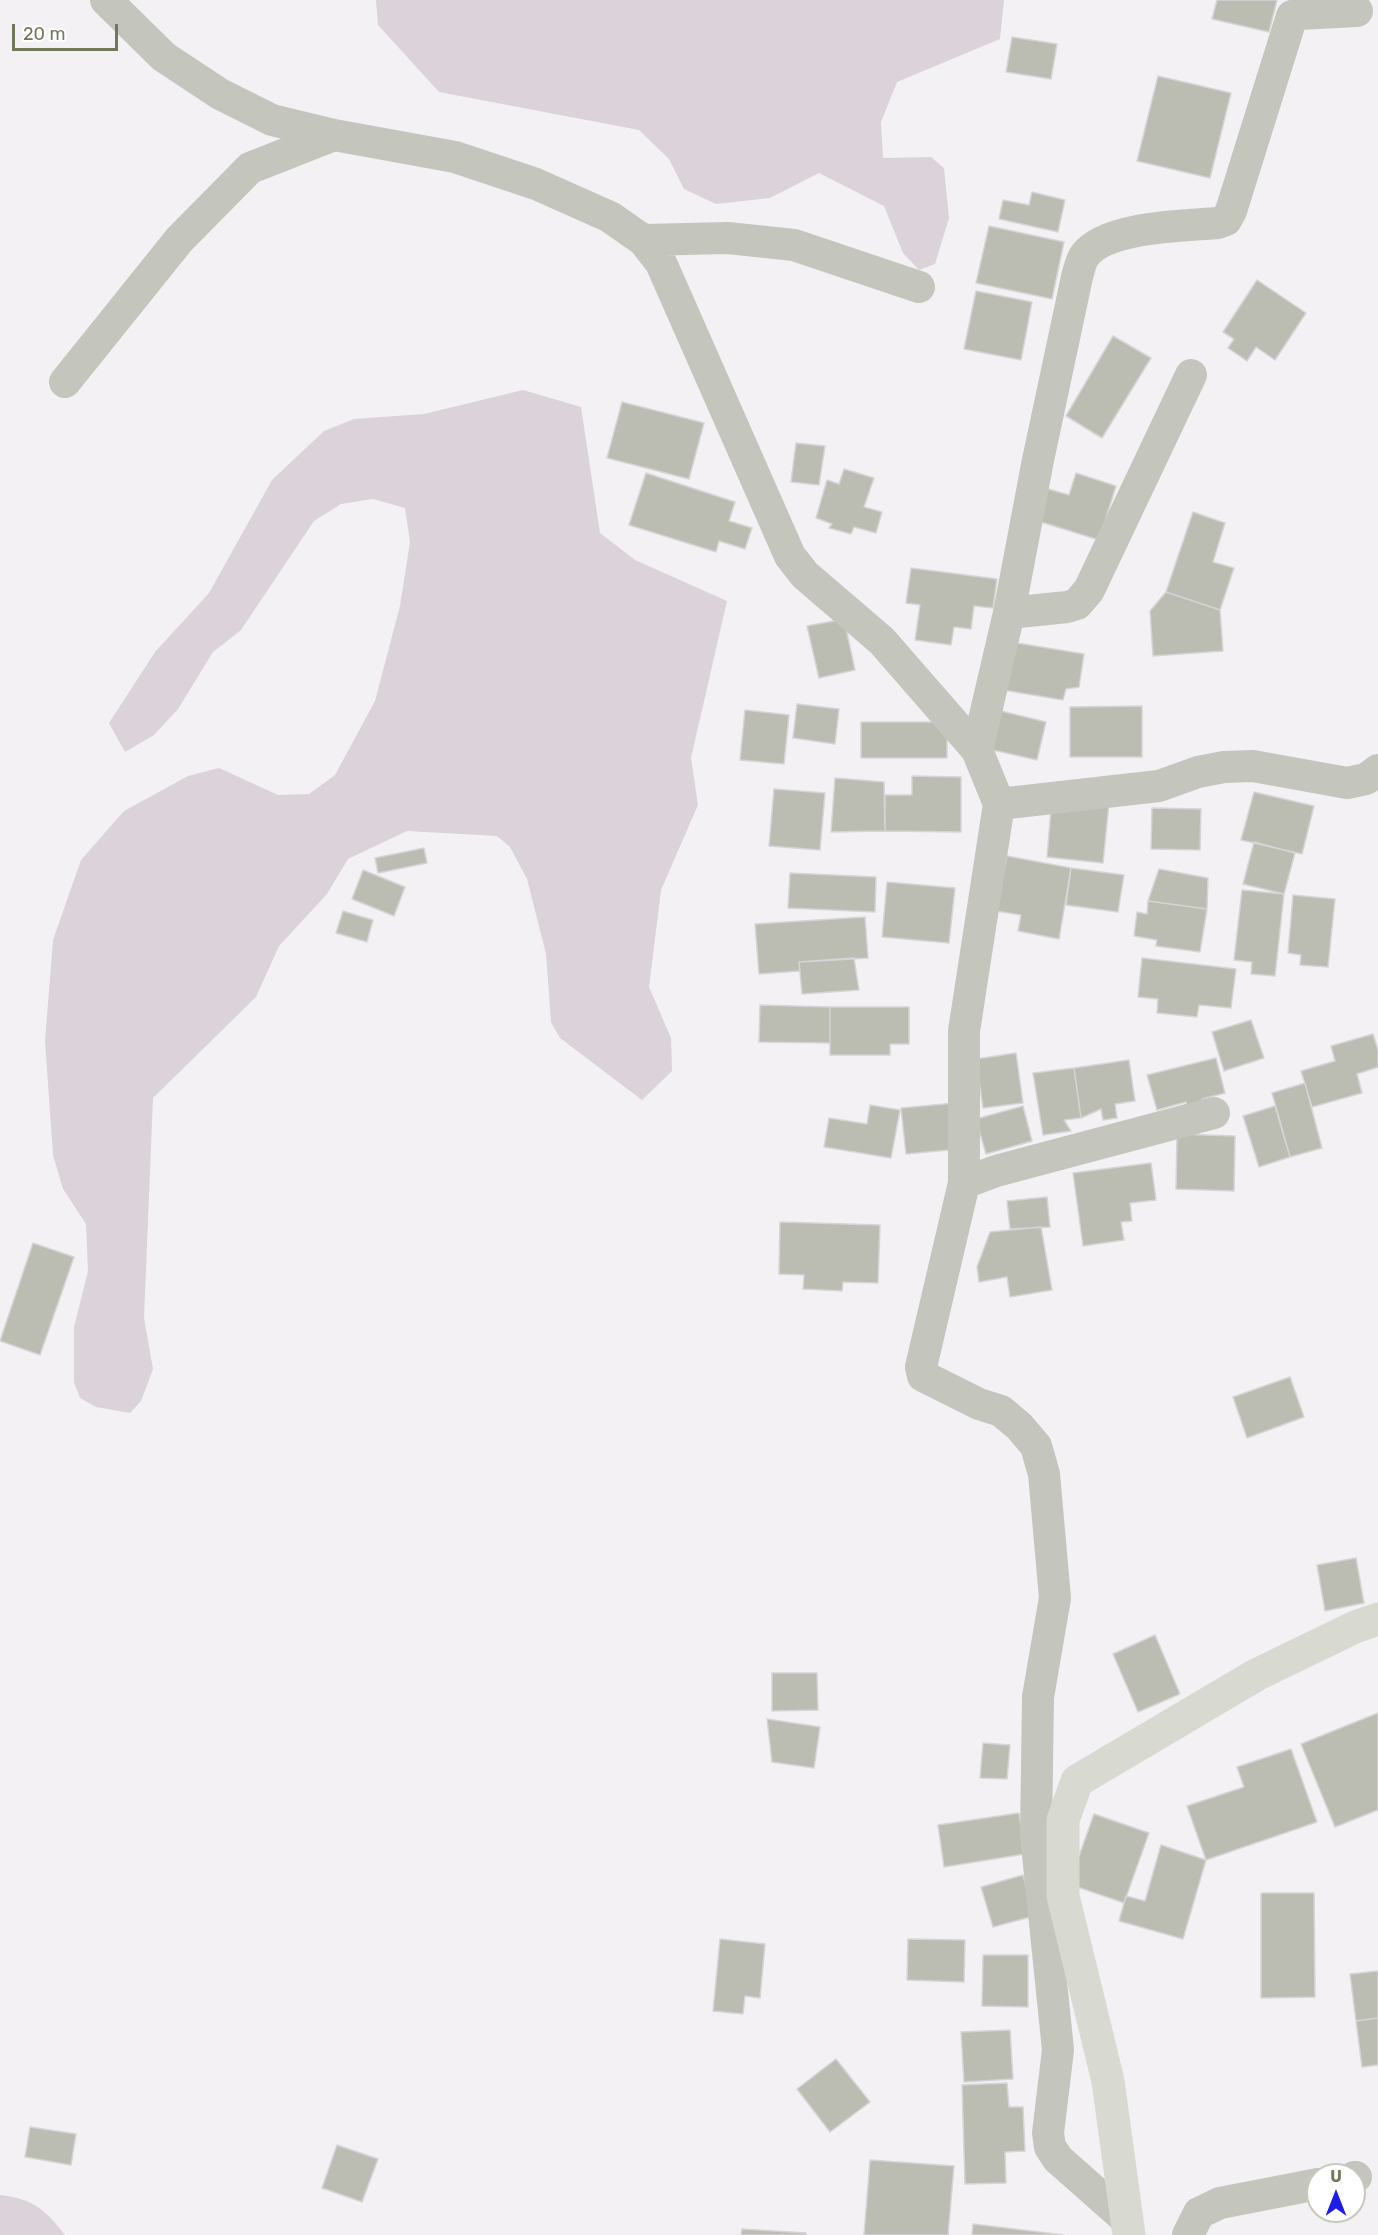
<!DOCTYPE html>
<html>
<head>
<meta charset="utf-8">
<style>
  body { margin:0 }
  #map { position:relative; width:1378px; height:2235px; overflow:hidden; background:#f4f1f5; font-family:Rubik,sans-serif }
  canvas { display:block }
  .north { position:absolute; left:1306px; top:2163px; width:60px; height:60px; box-sizing:border-box; background:#fff; border:2px solid #c6c9bd; border-radius:50%; rotate:0deg; font-size:16px; font-weight:700; line-height:24px; text-align:center; color:#71785b }
  .north::after { content:''; display:block; margin:auto; width:21px; height:27px; background:#1c1de9; clip-path:polygon(50% 0,100% 100%,50% 72%,0 100%) }
  .scale { position:absolute; left:12px; top:24px; width:106px; height:27px; box-sizing:border-box; border:3px solid #71785b; border-top:0; padding-left:8px; font-size:18px; line-height:21px; white-space:nowrap; color:#71785b; -webkit-text-stroke:4px #fff; paint-order:stroke }
</style>
</head>
<body>
<div id="map">
<canvas width="1378" height="2235"></canvas>
<div class="north">U</div>
<div class="scale">20 m</div>
</div>
<script>
const ctx = document.querySelector('canvas').getContext('2d');
ctx.lineJoin = 'round';
function paint(path, color) {
  ctx.fillStyle = color;
  ctx.fill(path, 'evenodd');
}
function trace(path, color, width, dash) {
  ctx.strokeStyle = color;
  ctx.lineWidth = width;
  ctx.lineCap = dash ? 'butt' : 'round';
  ctx.setLineDash(dash || []);
  ctx.stroke(path);
}
paint(new Path2D(`
  M376,0h628l-4,39 -103,43 -16,40 2,36 48,-1 13,11 5,50 -14,46 -16,6 -16,-17 -19,-47 -65,-33 -49,25 -54,6 -32,-15 -15,-30 -30,-29 -200,-38 -61,-67z
  M523,390l58,17 19,126 35,27 92,41 -36,157 7,47 -37,85 -12,97 22,51 1,33 -30,29 -82,-62 -9,-16 -5,-68 -19,-75 -17,-32 -13,-11 -90,-5 -59,28 -21,35 -48,52 -23,51 -103,101 -9,220 9,51 -12,32 -11,12 -34,-6 -16,-9 -6,-16v-55l14,-56 -2,-47 -23,-35 -10,-34 -8,-114 8,-101 28,-80 43,-49 64,-35 31,-8 59,27 31,-1 26,-19 40,-74 25,-95 10,-64 -5,-34 -32,-9 -32,5 -27,17 -73,109 -28,22 -35,57 -24,26 -29,17 -16,-29 46,-71 54,-59 63,-113 52,-49 30,-12 70,-5z
  M0,2195c33,4 45,14 65,40h-65z`), '#dcd2d9');
const building = new Path2D(`
  M1217,0h60l-8,32 -57,-13z
  M1012,37l45,7 -6,35 -45,-7z
  M1158,76l73,17 -21,85 -73,-17z
  M1032,192l33,8 -7,32 -59,-13 4,-19 26,5z
  M989,226l75,16 -12,57 -76,-16z
  M1257,280l49,33 -31,47 -19,-13 -9,14 -19,-13 6,-9 -11,-7z
  M976,291l56,11 -11,58 -57,-11z
  M1113,336l38,22 -49,80 -36,-22z
  M622,402l82,21 -15,56 -82,-21z
  M796,443l29,3 -6,39 -28,-3z
  M844,469l30,9 -10,29 18,5 -6,21 -22,-6 -3,7 -22,-6 3,-4 -16,-6 11,-38 12,4z
  M646,473l89,29 -6,19 23,7 -7,21 -26,-8 -3,11 -87,-27z
  M1076,473l40,13 -17,54 -61,-19 10,-32 21,6z
  M1193,512l32,11 -12,39 21,6 -14,42 -54,-18z
  M911,568l86,11 -4,29 -19,-2 -3,23 -17,-2 -3,18 -36,-5 5,-35 -14,-2z
  M1166,592l54,18 3,41 -70,5 -3,-45z
  M844,619l11,51 -36,8 -12,-52z
  M1011,642l73,12 -5,33 -13,2 -3,11 -60,-10z
  M797,704l42,5 -4,35 -42,-6z
  M1142,706v51h-72v-50z
  M993,709l53,13 -9,38 -53,-12z
  M745,710l44,5 -5,49 -44,-4z
  M861,722h86v36h-86z
  M912,776l49,1v55l-76,-1v-36h27z
  M835,778l49,4 1,49 -54,1z
  M774,789l51,4 -5,57 -51,-4z
  M1254,792l60,14 -12,48 -61,-14z
  M1052,798l57,5 -6,60 -56,-6z
  M1152,808l49,1 -1,41 -49,-1z
  M1254,842l41,11 -11,41 -41,-10z
  M424,848l3,15 -49,10 -3,-15z
  M1007,856l64,12 -12,71 -41,-8 3,-16 -25,-4z
  M1071,868l53,7 -6,37 -52,-7z
  M1159,869l49,9 -1,31 -59,-8z
  M363,870l42,17 -11,29 -42,-17z
  M790,873l86,4 -1,35 -87,-4z
  M887,882l68,6 -6,55 -67,-6z
  M1242,890l42,4 -9,82 -24,-2 1,-12 -18,-2z
  M1293,895l42,4 -7,68 -28,-2 1,-10 -13,-2z
  M1148,901l59,8 -7,43 -44,-6 1,-6 -23,-4 3,-24 10,2z
  M343,911l30,9 -6,22 -31,-9z
  M865,917l3,41 -69,4 1,9 -41,3 -4,-50z
  M854,958l5,32 -57,4 -3,-32z
  M1142,958l94,11 -5,39 -32,-3 -2,12 -40,-4 1,-14 -20,-2z
  M760,1005l70,2v36l-71,-1z
  M830,1007h79v37h-19v11h-60z
  M1251,1020l13,38 -40,13 -12,-39z
  M1373,1034l5,16v17l-21,7 5,19 -50,14 -11,-36 34,-10 -4,-15z
  M1016,1053l7,50 -40,5 -7,-49z
  M1216,1058l9,35 -23,6 5,7 -18,5 -3,-9 -29,8 -10,-35z
  M1129,1060l6,41 -20,3 2,14 -14,2 -2,-11 -20,9 -7,-50z
  M1074,1068l7,50 -17,2 7,11 -28,4 -10,-62z
  M1305,1083l17,65 -32,9 -18,-64z
  M955,1103l5,46 -54,5 -5,-46z
  M870,1105l30,5 -9,48 -67,-11 5,-29 38,6z
  M1023,1106l9,35 -46,13 -10,-35z
  M1275,1106l15,51 -31,10 -16,-51z
  M1177,1134l58,2 -1,55 -58,-2z
  M1151,1163l5,37 -26,3 2,18 -11,1 3,18 -41,6 -10,-73z
  M1047,1197l3,30 -40,2 -3,-28z
  M780,1222l100,3 -2,58 -35,-1 -1,9 -39,-2 1,-14 -25,-1z
  M1041,1227l11,63 -42,7 -3,-20 -28,5 -2,-15 13,-35z
  M33,1243l41,14 -34,98 -40,-14z
  M1290,1377l14,40 -57,21 -14,-41z
  M1356,1558l8,45 -39,8 -8,-46z
  M1155,1635l25,59 -42,18 -25,-58z
  M772,1673h45l1,37 -46,1z
  M1378,1713v97l-43,17 -34,-83z
  M767,1719l53,8 -6,41 -42,-6z
  M983,1743l27,2 -3,34 -27,-1z
  M1291,1749l26,73 -111,38 -19,-54 57,-19 -7,-20z
  M1019,1813l6,41 -81,13 -6,-42z
  M1094,1814l55,19 -25,70 -55,-19z
  M1161,1845l45,15 -23,79 -64,-18 7,-25 19,5z
  M1023,1875l11,41 -41,11 -12,-40z
  M1261,1893h53l1,104 -54,1z
  M720,1939l45,5 -5,54 -15,-2 -2,18 -30,-3z
  M908,1939l57,1 -1,42 -57,-2z
  M983,1955h45v52l-46,-1z
  M1378,1971v47l-22,3 -6,-47z
  M1378,2018v47l-16,2 -6,-46z
  M1010,2030l3,49 -49,3 -3,-50z
  M836,2059l34,43 -40,30 -33,-43z
  M1007,2083l2,24h14l2,44 -20,1 1,31 -41,1 -3,-99z
  M30,2127l46,7 -5,31 -46,-8z
  M337,2145l41,14 -16,43 -40,-14z
  M870,2160l84,6 -6,69h-84z
  M973,2224l91,11h-92z
  M742,2229l64,4v2h-65z`);
paint(building, '#bcbdb2');
trace(building, '#d6d4d6', 1.5);
trace(new Path2D(`
  M106,0l58,57 56,37 52,26 62,15 121,22 81,27 74,33 33,23 18,23 129,293 15,19 77,66 95,109 22,54 -35,227v152
  M643,240l85,-2 66,7 125,42
  M65,382l114,-142 71,-72 84,-33
  M1009,613l58,-6 10,-3 12,-14 102,-215
  M977,750l32,-137 29,-153 39,-183c2,-7 4,-17 8,-22 22,-29 100,-29 133,-32l8,-3 5,-9 61,-195 7,-2 58,-3
  M999,804l160,-18 39,-14 26,-5 29,-1 94,17 19,-4 12,-9
  M1354,2177h2
  M1127,2220l-69,-61 -8,-12 -2,-14 10,-83 -22,-215 2,-138 17,-99 -11,-124 -8,-28 -17,-20 -18,-15 -22,-7 -56,-28 -2,-9 43,-184 32,-12 218,-58
  M1188,2235l11,-22 21,-10 98,-19`), '#c4c6bd', 32);
trace(new Path2D(`
  M1129,2235l-21,-154 -45,-185v-76l14,-39 179,-106 99,-48 23,-8`), '#d8d9d1', 33);
</script>
</body>
</html>
